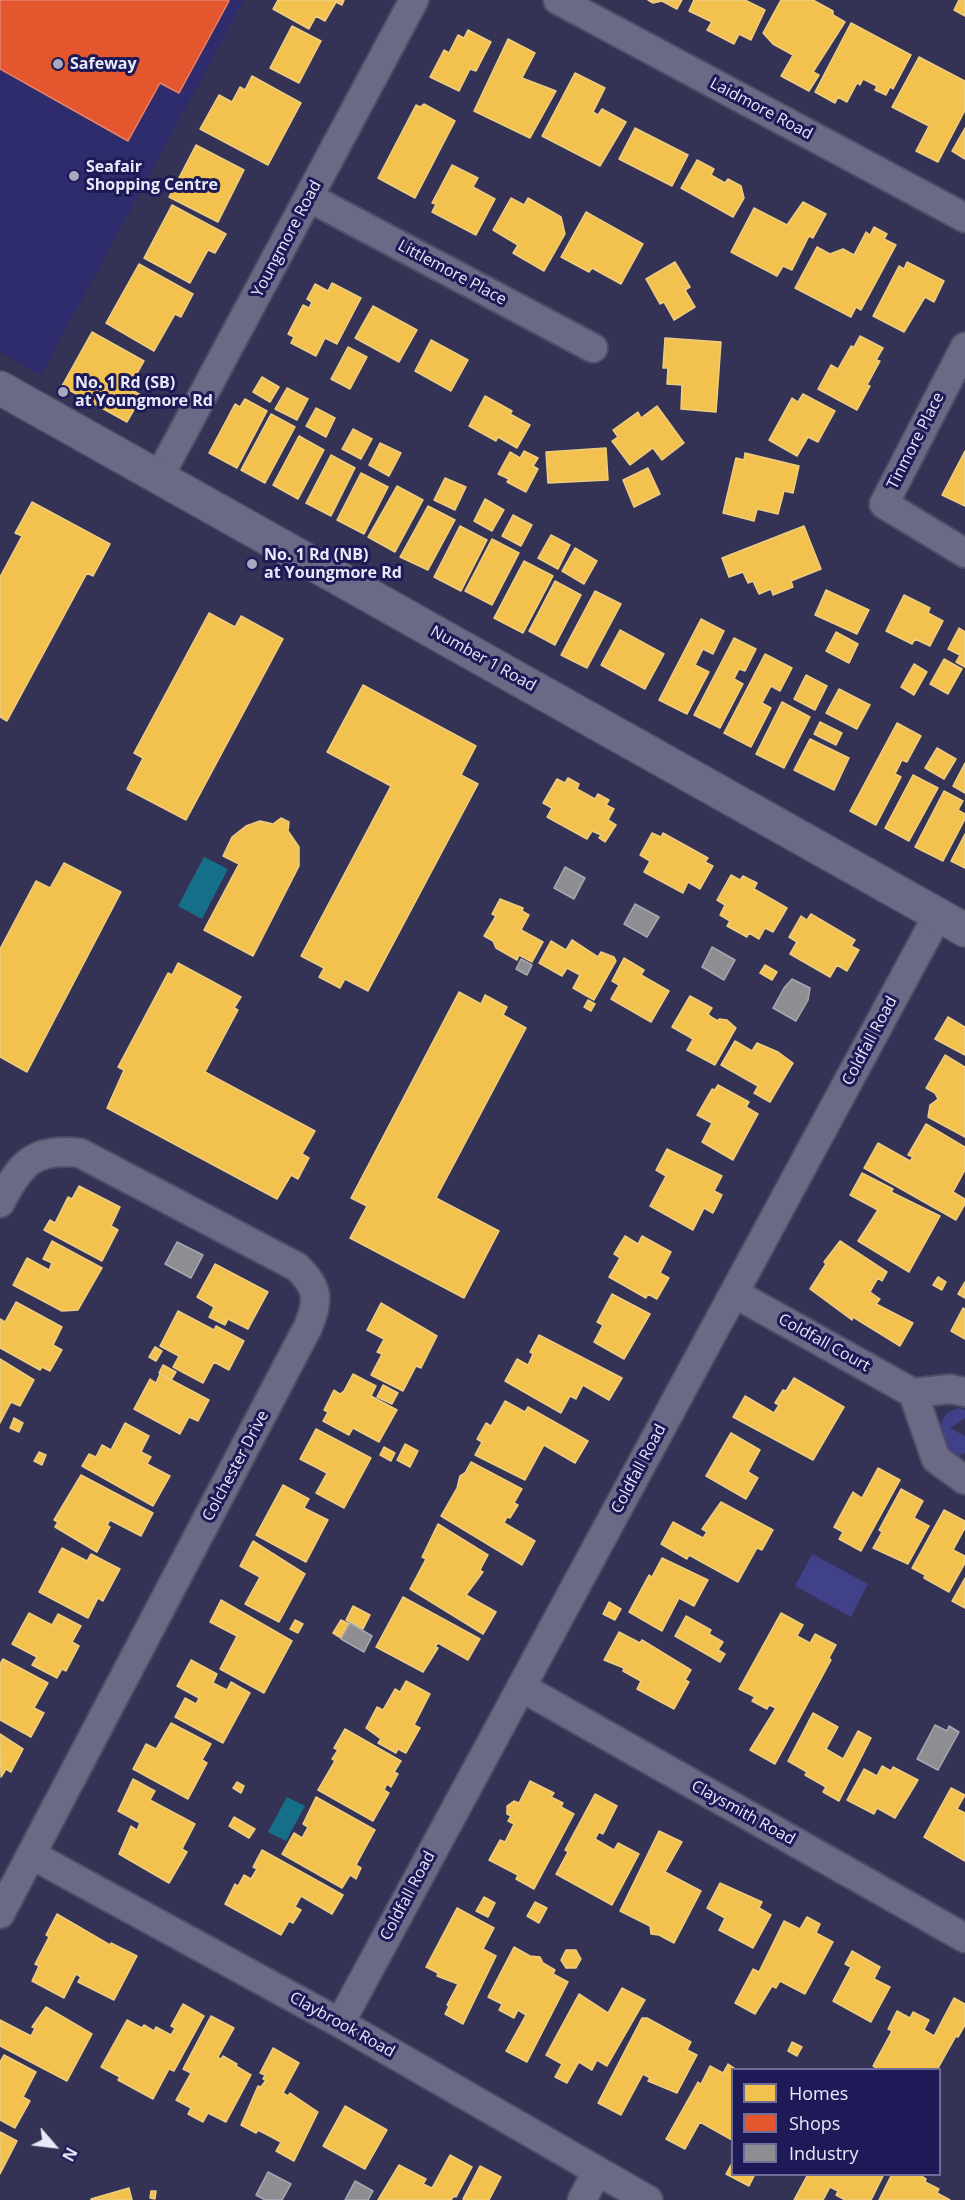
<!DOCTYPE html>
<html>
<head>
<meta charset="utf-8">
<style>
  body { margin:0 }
  #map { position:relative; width:965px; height:2200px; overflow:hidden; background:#343355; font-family:"Open Sans",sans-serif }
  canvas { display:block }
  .legend { position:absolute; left:731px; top:2068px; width:210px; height:108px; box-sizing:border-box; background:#1e1a57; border:2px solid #6e6d97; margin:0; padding:8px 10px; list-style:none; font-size:18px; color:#e6e9f8 }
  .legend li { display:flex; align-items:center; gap:12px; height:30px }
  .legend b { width:30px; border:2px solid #6e6d97 }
  .north { position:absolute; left:24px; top:2116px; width:60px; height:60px; -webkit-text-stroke:4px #1e1a57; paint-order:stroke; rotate:118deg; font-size:16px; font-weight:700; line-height:24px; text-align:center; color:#e6e9f8 }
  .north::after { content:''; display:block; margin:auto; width:21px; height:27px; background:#e6e9f8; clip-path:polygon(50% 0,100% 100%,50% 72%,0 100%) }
</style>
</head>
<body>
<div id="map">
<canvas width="965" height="2200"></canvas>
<ul class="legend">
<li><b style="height:16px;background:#f2c14e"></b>Homes</li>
<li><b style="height:16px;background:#e4572e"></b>Shops</li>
<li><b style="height:16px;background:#8d8d92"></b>Industry</li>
</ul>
<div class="north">N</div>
</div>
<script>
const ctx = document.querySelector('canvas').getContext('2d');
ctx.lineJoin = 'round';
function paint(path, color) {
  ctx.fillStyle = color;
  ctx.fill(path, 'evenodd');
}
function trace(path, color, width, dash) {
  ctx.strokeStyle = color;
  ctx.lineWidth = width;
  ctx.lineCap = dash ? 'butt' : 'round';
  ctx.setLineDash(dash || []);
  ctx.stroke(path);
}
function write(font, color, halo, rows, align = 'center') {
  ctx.font = font + ' "Open Sans",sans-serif';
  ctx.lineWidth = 6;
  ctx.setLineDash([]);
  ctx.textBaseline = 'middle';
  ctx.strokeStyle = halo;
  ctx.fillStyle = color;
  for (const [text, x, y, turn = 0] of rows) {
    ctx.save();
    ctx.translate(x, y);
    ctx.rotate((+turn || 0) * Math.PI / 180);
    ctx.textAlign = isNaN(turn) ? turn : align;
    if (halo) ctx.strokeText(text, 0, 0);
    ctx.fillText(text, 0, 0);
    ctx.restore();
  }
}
paint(new Path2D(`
  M0,0h244l-203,375 -41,-23z`), '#2e2c6c');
paint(new Path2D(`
  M959,1408l6,2v8l-15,10 15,8v17l-8,4 -10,-7 -8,-23 8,-14z
  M812,1554l56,30 -17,33 -56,-31z`), '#414189');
paint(new Path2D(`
  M204,857l24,12 -26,50 -24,-13z
  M287,1797l18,9 -19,35 -18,-9z`), '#166f88');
const homes = new Path2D(`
  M278,0h66l-2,5 -6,-3 -11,19 -9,-5 -7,13 -36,-20z
  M648,0h34l-5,9 -15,-8 -9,2z
  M694,0h51l20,10 -14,30 -12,-6 -5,10 -27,-14 5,-8 -23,-11z
  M781,0h32l20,11v4l12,7 -32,50 6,3 -10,16 -28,-15 12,-21 -20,-11 -10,-11z
  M959,0h6v16l-11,-6z
  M851,23l60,32 -18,34 -3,-2 -4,8 -11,-5 2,-4 -14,-7 -3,6 -3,-2 -10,19 -9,-5 -3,6 -20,-11z
  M292,26l29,15 -22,42 -29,-15z
  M468,30l23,12 -15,29 -6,-2 -11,22 -29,-14 14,-27 5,3 9,-18 6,3z
  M508,39l27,14 -13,25 34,13 -26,47 -56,-27z
  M919,57l46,24v29l-27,52 -22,-11 13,-25 -37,-19z
  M575,73l30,15 -12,24 5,3 4,-6 24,13 -26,44 -58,-30z
  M252,76l49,27 -33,62 -68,-36 19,-34 13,7 8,-15 5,3z
  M424,104l31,17 -40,77 -37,-20 38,-73 4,2z
  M635,128l53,27 -16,31 -53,-27z
  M965,128v31l-13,-8z
  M196,145l48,25 -26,52 -49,-25z
  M697,160l17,9 -3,6 14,8 3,-4 13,7 3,12 -11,19 -52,-29z
  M452,165l26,13 -5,9 22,12 -19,36 -44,-23 4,-8 -4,-1z
  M511,198l13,7 4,-7 33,19 4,17 -21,37 -31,-18 5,-8 -25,-15z
  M803,202l23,12 -13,24 -4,-2 -17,34 -9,-4 -6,10 -46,-24 23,-44 33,17z
  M172,205l54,29 -11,19 -7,-3 -18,33 -46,-25z
  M586,212l57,32 -22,40 -29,-16 -3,4 -28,-15z
  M874,227l13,7 -3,5 12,6 -35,65 -5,-3 -5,10 -56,-29 22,-41 13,7 13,-5 11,6 12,-23 4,3z
  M675,262l15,25 -5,3 10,17 -21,13 -10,-18 -4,2 -14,-25z
  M907,262l37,19 -10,21 -9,-5 -21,35 -31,-16 26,-50 5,3z
  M139,264l54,30 -12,23 -6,-3 -21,37 -48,-28z
  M332,283l29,15 -24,46 -12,-6 -9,18 -25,-13 3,-6 -6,-3 15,-29 6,3 3,-6 -5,-3 8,-15 13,7z
  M373,306l44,24 -18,32 -44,-24z
  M92,332l52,29 -15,27 13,8 -15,26 -65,-36z
  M860,336l23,12 -7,12 4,1 -13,24 3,1 -13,24 -39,-21 13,-24 7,4 13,-23 3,1z
  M665,338l56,4 -5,70 -35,-3 1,-24 -15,-1 1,-16h-5z
  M431,340l37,20 -17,31 -36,-20z
  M348,347l19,10 -17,32 -19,-10z
  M262,377l17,10 -9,15 -17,-10z
  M287,388l21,11 -11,21 -22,-11z
  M803,394l32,17 -17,31 -10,-5 -11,19 -28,-16 23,-42 6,4z
  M485,396l27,15 -2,3 20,11 -13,23 -19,-11 -2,4 -27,-15z
  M245,399l22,12 -30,57 -28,-15 26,-49 5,3z
  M657,406l27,37 -22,17 -9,-12 -23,17 -18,-24 6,-4 -5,-7 25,-18 3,6z
  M316,408l19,10 -9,19 -20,-11z
  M271,414l24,13 -30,56 -24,-13z
  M353,429l19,10 -11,20 -19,-10z
  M299,436l25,14 -26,49 -25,-14z
  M380,443l21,10 -12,23 -20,-11z
  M606,448l2,32 -60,3 -2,-31z
  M524,451l14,7 -5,8 5,3 -12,23 -19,-10 2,-3 -11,-5 12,-22 10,6z
  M965,451v55l-23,-11z
  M745,453l54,13 -6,27 -9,-2 -6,23 -21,-5 -3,12 -31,-8 13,-55 8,2z
  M331,455l24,13 -24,48 -25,-13z
  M648,468l12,26 -26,13 -11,-27z
  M361,473l27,14 -24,47 -27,-14z
  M445,478l21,9 -11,23 -21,-10z
  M397,486l26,14 -28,52 -27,-15z
  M485,499l19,11 -12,21 -18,-10z
  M32,502l78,42 -17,32 -6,-3 -80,148 -7,-4v-140l22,-41 -7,-3z
  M428,506l27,14 -27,50 -28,-13z
  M513,515l19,10 -11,21 -19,-10z
  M460,526l27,14 -26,51 -27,-14z
  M804,526l17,43 -30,12 2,6 -20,8 -2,-6 -12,5 -6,-13 -5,2 -5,-11 -14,5 -7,-19z
  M551,535l19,10 -12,24 -20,-11z
  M492,539l27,14 -27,52 -27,-14z
  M575,548l22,13 -13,23 -22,-13z
  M524,561l29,15 -30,57 -29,-15z
  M555,581l26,14 -26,50 -26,-14z
  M826,590l43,20 -12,24 -42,-19z
  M595,591l26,13 -34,64 -26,-13z
  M904,595l26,13 -2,5 15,8 -13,25 -15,-7 -3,5 -26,-13z
  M209,613l26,14 6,-11 42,23 -97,181 -59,-31 16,-31 -9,-5z
  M701,619l23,12 -11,23 -10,-5 -8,16 14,7 -22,42 -28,-14z
  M959,628l6,4v35l-9,-5 4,-7 -12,-6z
  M620,630l44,24 -19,35 -44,-24z
  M836,632l22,12 -9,19 -23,-12z
  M734,638l22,11 -11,22 -6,-2 -5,10 9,5 -23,44 -26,-13z
  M765,654l27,14 -12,23 -9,-5 -9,17 9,5 -20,39 -27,-14z
  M944,659l18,10 -14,25 -18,-10z
  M914,664l13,8 -13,23 -13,-8z
  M806,675l21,11 -12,24 -21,-11z
  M363,685l113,61 -15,29 17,9 -110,207 -23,-12 -5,9 -21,-11 5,-9 -23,-12 90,-170 -64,-34z
  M839,689l31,16 -13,24 -31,-16z
  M782,702l28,15 -26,51 -28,-14z
  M820,722l22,11 -6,12 -22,-11z
  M897,723l24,13 -14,26 -5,-2 -7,14 6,3 -25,48 -26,-14z
  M810,739l39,19 -15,32 -40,-20z
  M937,748l19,11 -12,20 -19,-11z
  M965,763v30l-12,-7z
  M913,775l25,13 -29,53 -24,-13z
  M568,778l11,6 -2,5 18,10 3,-5 11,6 -3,5 8,4 -6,11 8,5 -11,17 -6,-4 2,-3 -9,-4 -5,8 -40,-22 5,-9 -9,-5 14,-24 8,4z
  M944,791l19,10 -5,9 7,4v5l-22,42 -28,-14z
  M281,818l8,4 -1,9 11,16v19l-46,90 -49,-26 35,-66 -16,-8 9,-19 14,-11 14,-5 13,3z
  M652,833l9,4 2,-4 45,25 -3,4 8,4 -13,23 -12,-7 -5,11 -39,-21 6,-11 -10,-6z
  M965,834v34l-14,-7z
  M64,863l57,29 -94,180 -27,-15v-108l36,-68 14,7z
  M731,875l9,5 3,-4 14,7 -3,6 33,19 -14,24 -8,-4 -6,11 -10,-6 -2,4 -20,-11 3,-5 -10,-6 5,-10 -8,-5z
  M500,899l23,9 -1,3 7,4 -8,15 22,12 -11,20 -13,-7 -2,5 -21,-12 -3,-7 -9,-5 12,-20 -4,-2z
  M811,914l44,26 -4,6 8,4 -12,21 -10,-6 -7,12 -40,-23 7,-12 -8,-5 12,-21 6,4z
  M572,940l26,17 3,-5 13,5 2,4 -22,39 -21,-12 7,-13 -13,-7 -5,8 -23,-13 12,-22 15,9z
  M624,958l20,12 -3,5 28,16 -18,31 -40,-23 8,-14 -7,-4z
  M178,963l63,34 -7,11 4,2 -33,62 110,59 -13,23 7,4 -11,21 -7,-4 -14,24 -170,-91 17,-38 -6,-3 50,-94 4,2z
  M765,965l12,7 -5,8 -12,-7z
  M459,992l22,12 4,-9 22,12 -4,8 23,13 -90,170 63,33 -35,67 -114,-60 17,-32 -16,-8z
  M690,996l22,12 -4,6 3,3 7,4 1,-2 8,1 9,8 -21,37 -28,-15 6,-11 -21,-12z
  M588,1000l7,4 -4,7 -7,-4z
  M948,1017l17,10v28l-30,-16z
  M735,1041l17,10 5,-8 21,9 15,11 -23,39 -16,-9 4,-7 -37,-21z
  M945,1055l20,12v70l-37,-20 2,-12 8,-6 -3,-6 -9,-5z
  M718,1085l31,17 -3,5 12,7 -25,46 -31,-18 10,-19 -15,-8 15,-26 3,1z
  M926,1124l39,23v23l-12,22 12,7v5l-9,16 -92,-52 14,-25 32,18 3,-4 -5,-2z
  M667,1149l55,27 -8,15 8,4 -9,18 -9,-5 -11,22 -43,-24 16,-30 -10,-6z
  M862,1173l31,16 -2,3 49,24 -31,56 -51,-31 20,-31 -28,-15z
  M79,1186l41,21 -9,19 7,4 -16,31 -58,-31 6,-10 5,3 13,-26 4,2z
  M625,1236l13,8 4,-8 29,16 -11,21 9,5 -12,21 -9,-5 -2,4 -37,-21 11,-19 -6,-4z
  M52,1241l50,27 -24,42 -16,1 -49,-26 14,-27 22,12 3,-7 -9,-4z
  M840,1241l47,31 -5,9 -4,-3 -8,14 10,7 -4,5 37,19 -13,23 -47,-29 -1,3 -42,-31 16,-25 -2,-2z
  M215,1264l53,28 -20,37 -20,-10 -3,6 -16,-8 5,-10 -17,-10z
  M938,1277l8,5 -4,8 -9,-5z
  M965,1282v16l-7,-4z
  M612,1294l38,20 -26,45 -30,-17 9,-17 -6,-3z
  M16,1302l46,25 -9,18 9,5 -12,21 -8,-4 -2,3 -40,-22v-29l5,3z
  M381,1303l56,33 -16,32 -5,-2 -13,25 -32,-16 11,-21 -5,-2 7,-13 -17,-9z
  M963,1308l2,1v30l-14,-8z
  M178,1311l36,19 2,-4 28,15 -15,29 -15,-8 -11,21 -30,-16 6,-11 -19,-10z
  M539,1335l83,43 -13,22 -26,-15 -7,14 -6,-3 -9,17 -56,-32 12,-22 11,6 5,-11 -3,-2z
  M155,1347l7,4 -6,10 -7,-4z
  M0,1359l34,21 -14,26 -9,-4 -11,21z
  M163,1365l13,7 -5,8 -12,-7z
  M160,1374l49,26 -11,21 -9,-4 -9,17 -46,-25 16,-30 6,4z
  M353,1374l23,12 -5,10 26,14 -18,32 -26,-14 -4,7 -26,-14 5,-9 -4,-2 10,-20 6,4 4,-3z
  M794,1378l50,29 -31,53 -80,-43 12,-21 29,17 5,-8 -4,-2 8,-13 3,1z
  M383,1385l15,8 -6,11 -15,-7z
  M505,1401l20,11 3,-5 60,34 -13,22 -31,-18 -19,35 -50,-25 7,-13 -5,-3 9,-16 5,3z
  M14,1418l9,5 -4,9 -9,-4z
  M125,1423l24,13 -8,16 10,5 -4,7 23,12 -17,30 -71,-40 7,-12 7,3 6,-12 9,5z
  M316,1429l55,29 -27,50 -28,-15 11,-20 -27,-14z
  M731,1433l29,17 -12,22 10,6 -12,21 -40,-23z
  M405,1444l13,7 -8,16 -13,-7z
  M384,1447l11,6 -4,8 -11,-6z
  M39,1452l7,3 -4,10 -8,-4z
  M471,1462l51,27 -8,14 4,2 -8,13 -3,-1 -3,6 31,18 -13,24 -81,-49 16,-28 3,-12 5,-3z
  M878,1468l22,12 -39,71 -22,-12 4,-7 -9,-5 19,-35 9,6z
  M81,1475l72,38 -12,23 -31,-16 -3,5 3,2 -13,25 -42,-25 3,-5 -4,-2z
  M283,1485l26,14 -5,9 24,12 -22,42 -50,-27z
  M901,1489l22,12 -9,17 15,8 -21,38 -35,-16 9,-16 -3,-2z
  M721,1502l52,28 -11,20 -5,-2 -19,34 -49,-27 -2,4 -26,-15 12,-22 30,16 4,-6 -5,-3z
  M944,1510l21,11v7l-12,22 12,6v7l-16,29 -25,-14 1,-3 -13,-7z
  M438,1524l50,31 -8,15 3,2 -17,23 30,17 -13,22 -73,-45 16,-30 -4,-2z
  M253,1541l52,33 -26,48 -34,-18 15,-27 -20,-11z
  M62,1548l25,13 4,-7 29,15 -17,32 -5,-3 -10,20 -49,-26z
  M662,1558l46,22 -14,26 -15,-8 -17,33 -33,-19 20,-37 3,2z
  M965,1578v30l-13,-7z
  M403,1597l77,42 -12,21 -30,-17 -3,4 3,1 -15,24 -47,-25z
  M221,1600l71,41 -28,52 -44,-24 17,-33 -27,-14z
  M609,1602l12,7 -6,11 -12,-6z
  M353,1606l17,9 -7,14 -17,-9z
  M29,1613l23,12 6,-11 23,12 -9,16 7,4 -13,25 -4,-2 -5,9 -25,-13 5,-8 -25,-13z
  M781,1613l22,12 -6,11 13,7 5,-9 21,11 -7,13 2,2 -56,104 -25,-14 26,-42 -7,-3 -2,4 -15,-8 3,-4 -16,-8z
  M686,1616l25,14 -2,4 14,8 -5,8 7,4 -5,8 -45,-26z
  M295,1620l8,4 -5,9 -8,-4z
  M341,1620l8,4 -8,14 -8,-5z
  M619,1632l21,11 2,-3 49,30 -6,10 4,2 -15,27 -37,-20 4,-8 -18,-10 1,-3 -20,-8z
  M3,1659l45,24 -14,25 10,5 -13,24 -31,-17v-56z
  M191,1660l26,14 -4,9 14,7 4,-8 19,11 -27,50 -48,-26 10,-19 11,6 3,-6 -22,-12z
  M406,1681l24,13 -16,31 6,3 -14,25 -8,-4 -2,4 -18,-10 3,-4 -15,-11 11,-21 6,3 12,-21 5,3z
  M813,1713l25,14 -12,22 17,10 15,-28 13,7 -32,63 -16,-9 3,-5 -21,-12 2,-3 -19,-11z
  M171,1723l40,21 -9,16 5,3 -19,36 -55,-30 13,-25 10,5z
  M345,1729l56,32 -7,11 4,2 -7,13 -4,-3 -3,6 5,3 -16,28 -55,-31 17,-29 -3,-2 6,-9 -4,-2z
  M0,1734l23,15 -12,23 -5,-3 -5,8z
  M882,1766l9,5 2,-4 25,13 -23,38 -18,-10 -3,6 -27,-14 17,-31 13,7z
  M133,1779l22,12 -5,9 45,24 -13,25 5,3 -18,31 -50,-29 12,-28 6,4 3,-7 -22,-12z
  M530,1781l24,12 -3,4 12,6 -2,4 13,7 -40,75 -18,-10 2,-4 -29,-15 11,-20 5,2 9,-18 -6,-3 3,-5 -4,-2v-8l7,-5 5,2z
  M237,1782l7,4 -3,7 -8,-5z
  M951,1788l14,7 -8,14 8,4v48l-41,-24z
  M595,1794l22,12 -14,28 -4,-2 -4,7 19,11 4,-7 21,11 -27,51 -56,-31 12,-22 -3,-2z
  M316,1797l59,33 -19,35 5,3 -5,11 -6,-4 -8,13 -60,-34 12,-21 8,5 6,-11 -5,-3z
  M234,1817l21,12 -6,9 -20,-12z
  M659,1831l23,11 -17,30 36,19 -27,52 -15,-8 -8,-1 -1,-8 -30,-15z
  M262,1850l81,45 -11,19 -31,-18 -6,11 6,3 -8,13 -4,-2 -8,14 -56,-31 10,-20 3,2 6,-11 7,4 6,-10 -4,-2z
  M720,1883l42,19 -3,6 12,7 -18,33 -34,-18 6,-12 -18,-10z
  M484,1897l11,6 -7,14 -12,-6z
  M535,1902l12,6 -8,15 -12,-7z
  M457,1908l37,20 -11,21 13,7 -33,68 -18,-10 4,-8 -2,-1 11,-21 -21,-8 1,-3 -12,-6z
  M57,1914l53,31 1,-2 26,13 -23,44 -36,-18 3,-5 -5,-3 -12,24 -32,-17 7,-15 -4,-2 14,-27 -3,-2z
  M807,1917l13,7 -4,9 17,9 -28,52 -25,-13 -4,7 -4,-2 -17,28 -20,-11 18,-34 6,3 25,-51 16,8z
  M514,1947l16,9 10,1 3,6 12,7 -2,4 15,8 -41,80 -21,-11 20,-36 -8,-5 -4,8 -15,-8 3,-6 -14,-7z
  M566,1950h10l5,9 -5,9h-10l-5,-8z
  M852,1951l28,16 -6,12 16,8 -19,35 -38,-21 18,-34 -6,-3z
  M622,1988l23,12 -38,66 -10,-6 -5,10 -13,-8 -12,21 -12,-6 7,-13 -16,-9 33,-61 29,19z
  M954,1998l11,6v21l-7,12 -2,-1 -19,34h-58l-6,-4 19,-35 -4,-2 9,-18 13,7 3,-6 16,8 -5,10 10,6z
  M183,2004l21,12 -30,55 -5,-2 -16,30 -35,-19 2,-3 -19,-10 26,-47 15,8 2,-3 10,6 2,-4 15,8 4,-7 -4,-2z
  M46,2007l46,27 -25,47 -67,-35v-26l31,16 4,-8 -3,-1z
  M211,2016l23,12 -16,29 3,2 2,-3 14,8 -1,2 15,9 -25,47 -18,-9 -5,9 -15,-8 3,-6 -15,-8 15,-27 -8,-4z
  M642,2018h5l44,24 -4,8 10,5 -20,38 -29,-12 2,-3 -7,-4 -22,41 -23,-12z
  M792,2042l10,5 -5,9 -9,-5z
  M273,2048l26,15 -16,30 5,3 2,-3 28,19 -24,49 -18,-10 5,-9 -23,-12 -2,3 -15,-8 17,-39 3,1 5,-7 -3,-1 2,-4 -5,-2z
  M4,2055l32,17 -13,25 7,4 -15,27 -15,-8v-58z
  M728,2064l9,6h-5v70l-32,-18 -15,27 -19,-10 32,-57 3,2 9,-18 13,7z
  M345,2106l42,24 -22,39 -42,-23z
  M0,2132l17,9 -17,33z
  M450,2155l22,12 -16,30 -2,-1 -3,4h-73l21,-35 27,14 -3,5 9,4z
  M732,2163v11h23l-6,12 -23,-12z
  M480,2166l21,11 -12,23h-24l-2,-1z
  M808,2174h76l-13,26h-26l-9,-5 2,-4 -8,-4 -7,13h-29z
  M892,2174h26l8,5 -1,3 14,7 -2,4 13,7h-71z
  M129,2188l3,12h-41v-1z
  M151,2191h5l-1,8 -5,-1z`);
paint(homes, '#f2c14e');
trace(homes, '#eecd81', 1.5);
const shops = new Path2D(`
  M0,0h228l1,1 -50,92 -19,-10 -32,58 -128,-72z`);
paint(shops, '#e4572e');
trace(shops, '#e5836b', 1.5);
const industry = new Path2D(`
  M565,867l20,11 -11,21 -20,-11z
  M635,904l24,13 -12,20 -23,-13z
  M712,947l23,13 -11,20 -22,-13z
  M521,959l11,6 -5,10 -11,-6z
  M792,979l18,9 -2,12 -12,21 -23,-13 11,-20z
  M177,1242l26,13 -12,23 -26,-14z
  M350,1623l22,13 -8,16 -23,-13z
  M935,1725l12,6 2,-5 10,6 -21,38 -21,-11z
  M268,2172l23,12 -9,16h-17l-9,-5z
  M355,2181l18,10 -5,9h-23z`);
paint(industry, '#8d8d92');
trace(industry, '#a8a9b1', 1.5);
const street = new Path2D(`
  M558,0l407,218
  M310,198l283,150
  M965,347l-81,157 81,49
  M159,477l255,-477
  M0,1203c20,-39 34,-56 80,-50l217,114c22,21 22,33 11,60l-308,587
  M734,1293l179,100 37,-4 15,3
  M913,1393l23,66 29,21
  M521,1687l444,251
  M32,1855l308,168 308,177
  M340,2023l598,-1108
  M582,2200l15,-29`);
const secondary = new Path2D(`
  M0,388l965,542`);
trace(street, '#4f4d66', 32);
trace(secondary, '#4f4d66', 36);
trace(street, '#6a6a86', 28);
trace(secondary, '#6a6a86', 33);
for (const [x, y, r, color] of [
  [58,64,6,"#a8a9bf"],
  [74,176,6,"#a8a9bf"],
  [63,392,6,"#a8a9bf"],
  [252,564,6,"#a8a9bf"]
]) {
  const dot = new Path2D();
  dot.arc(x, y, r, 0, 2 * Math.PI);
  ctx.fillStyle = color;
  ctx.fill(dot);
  trace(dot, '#1e1a57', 2);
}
write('bold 16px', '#e6e9f8', '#1e1a57', [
  ["Safeway",70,64],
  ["Seafair",86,167],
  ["Shopping Centre",86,185],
  ["No. 1 Rd (SB)",75,383],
  ["at Youngmore Rd",75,401],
  ["No. 1 Rd (NB)",264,555],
  ["at Youngmore Rd",264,573]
], 'left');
write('16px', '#e6e9f8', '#1e1a57', [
  ["Laidmore Road",761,109,28],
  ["Youngmore Road",287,239,-62],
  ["Littlemore Place",452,273,28],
  ["Tinmore Place",916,441,-63],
  ["Number 1 Road",483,659,29],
  ["Coldfall Road",870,1041,-62],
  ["Coldfall Court",824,1343,29],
  ["Colchester Drive",236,1466,-62],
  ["Coldfall Road",639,1469,-62],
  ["Claysmith Road",743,1813,29],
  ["Coldfall Road",408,1896,-62],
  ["Claybrook Road",342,2025,29]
]);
</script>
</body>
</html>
